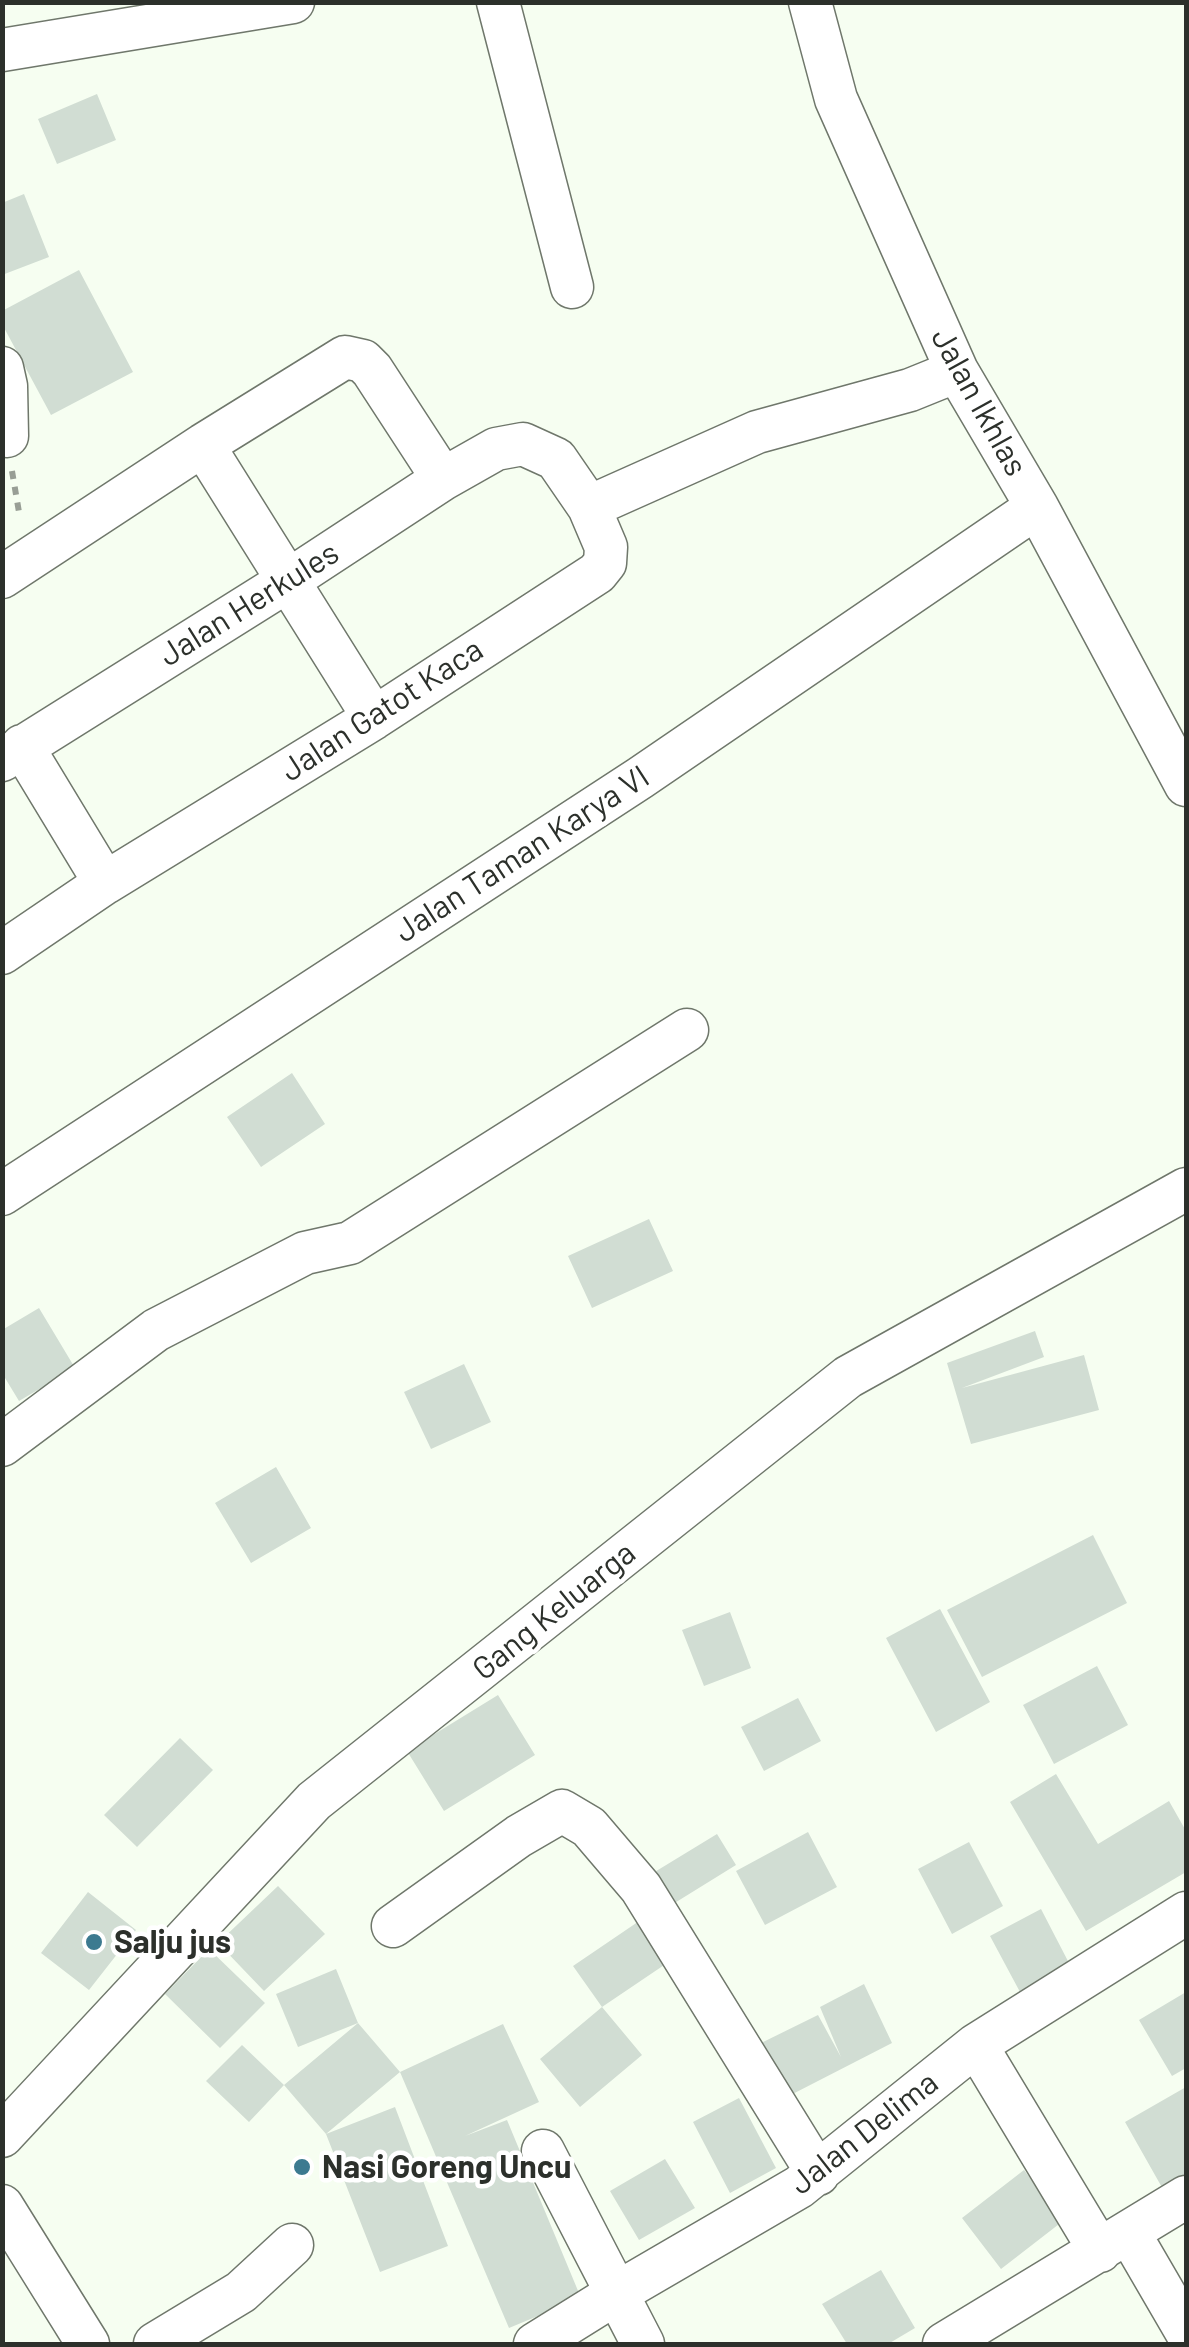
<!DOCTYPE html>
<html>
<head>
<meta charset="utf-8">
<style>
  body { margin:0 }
  #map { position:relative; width:1189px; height:2347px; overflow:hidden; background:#f6fef1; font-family:Barlow,sans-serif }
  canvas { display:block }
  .frame { position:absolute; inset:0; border:5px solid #2c302b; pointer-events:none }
</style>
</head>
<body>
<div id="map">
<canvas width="1189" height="2347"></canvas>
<div class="frame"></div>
</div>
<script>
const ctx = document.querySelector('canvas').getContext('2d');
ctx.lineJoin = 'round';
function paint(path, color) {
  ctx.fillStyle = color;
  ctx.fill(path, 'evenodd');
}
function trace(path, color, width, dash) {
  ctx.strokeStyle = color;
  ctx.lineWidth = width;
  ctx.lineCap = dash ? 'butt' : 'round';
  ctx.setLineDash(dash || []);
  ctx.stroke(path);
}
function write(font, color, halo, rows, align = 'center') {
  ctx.font = font + ' Barlow,sans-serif';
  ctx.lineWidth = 9;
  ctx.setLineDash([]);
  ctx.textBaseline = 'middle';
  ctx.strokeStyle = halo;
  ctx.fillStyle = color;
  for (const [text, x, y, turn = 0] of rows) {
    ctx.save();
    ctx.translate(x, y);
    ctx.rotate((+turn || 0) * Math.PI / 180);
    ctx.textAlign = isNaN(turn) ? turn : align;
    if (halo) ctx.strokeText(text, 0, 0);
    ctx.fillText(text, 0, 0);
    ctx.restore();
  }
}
paint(new Path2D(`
  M97,94l19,46 -59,24 -19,-45z
  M24,194l25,63 -47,18v-72z
  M79,270l54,102 -82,43 -49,-91v-13z
  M292,1073l33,51 -64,43 -34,-50z
  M649,1219l24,52 -81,37 -24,-52z
  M39,1308l36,60 -56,33 -17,-28v-43z
  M1035,1331l9,26 -82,31 122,-33 15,55 -128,34 -24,-81z
  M464,1364l27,58 -60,27 -27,-57z
  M276,1467l35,61 -60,35 -36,-60z
  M1093,1535l34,68 -145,74 -35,-67z
  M940,1609l50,93 -54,30 -50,-94z
  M730,1612l21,56 -47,18 -22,-56z
  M1097,1666l31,59 -74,39 -31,-59z
  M498,1695l37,60 -91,56 -37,-60z
  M798,1698l23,43 -57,30 -23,-44z
  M180,1738l33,32 -76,77 -33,-32z
  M1056,1774l42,70 71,-43 17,30v41l-100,59 -76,-129z
  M808,1832l29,55 -72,38 -29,-54z
  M717,1834l19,31 -63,39 -20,-31z
  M969,1842l34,64 -51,28 -34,-65z
  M278,1886l47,48 -61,57 -46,-48z
  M88,1892l48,38 -47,60 -48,-37z
  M1041,1909l29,56 -50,27 -30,-56z
  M651,1913l28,42 -77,52 -29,-41z
  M209,1949l56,54 -45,45 -55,-54z
  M336,1969l22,54 42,49 -74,62 69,-27 53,139 -68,26 -54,-138 -42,-49 74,-62 -60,24 -22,-53z
  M864,1984l28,59 -113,58 -26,-54 65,-32 23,42 -21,-50z
  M1186,1992v76l-14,8 -33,-56z
  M602,2007l40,48 -62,52 -40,-48z
  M503,2024l36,78 -74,34 42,-16 74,178 -72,30 -109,-256z
  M242,2045l42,40 -35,37 -43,-41z
  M1186,2087v91l-22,13 -39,-69z
  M739,2098l37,70 -46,25 -37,-71z
  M665,2159l30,49 -56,32 -29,-49z
  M1024,2170l39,51 -62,48 -39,-51z
  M881,2270l34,58 -27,16h-41l-25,-40z`), '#d1ddd3');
const minor = new Path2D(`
  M498,2l74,285
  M810,2l26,97 121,272 80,136 149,278
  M2,50l291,-48
  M2,368l4,18 1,50
  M203,445l171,273
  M589,507l168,-75 153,-42 47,-19
  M2,577l201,-132 142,-88 18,4 9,9 71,109
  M22,746l83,137
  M2,760l287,-180 154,-101 53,-30 27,-5 33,15 33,48 17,40 -1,16 -8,10 -223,145 -269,165 -103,70
  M2,1194l638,-416 397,-271
  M2,1445l154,-115 149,-77 45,-10 337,-213
  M393,1926l126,-90 43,-25 27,16 52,61 177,286
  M976,2045l124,206
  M2,2136l312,-335 534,-424 338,-188
  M543,2151l100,193
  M2,2206l86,138
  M1129,2233l57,98
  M155,2344l86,-52 51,-47
  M535,2344l82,-51 182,-106 177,-142 210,-132
  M944,2344l242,-147`);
trace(minor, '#6f776b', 45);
trace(new Path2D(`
  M12,471l8,47`), '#989e95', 6, [8, 8]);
trace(minor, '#fff', 42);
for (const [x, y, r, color] of [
  [94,1942,10,"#3c7a90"],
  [302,2167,10,"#3c7a90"]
]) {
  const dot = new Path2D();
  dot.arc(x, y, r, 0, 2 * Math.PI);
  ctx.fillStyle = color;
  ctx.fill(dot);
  trace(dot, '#fff', 4);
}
write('32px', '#2c302b', '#fff', [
  ["Jalan Ikhlas",979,402,61],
  ["Jalan Herkules",249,604,-32],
  ["Jalan Gatot Kaca",382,710,-33],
  ["Jalan Taman Karya VI",522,854,-33],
  ["Gang Keluarga",554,1611,-39],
  ["Jalan Delima",864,2133,-38]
]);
write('bold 32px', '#2c302b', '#fff', [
  ["Salju jus",114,1942],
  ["Nasi Goreng Uncu",322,2167]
], 'left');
</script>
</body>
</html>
